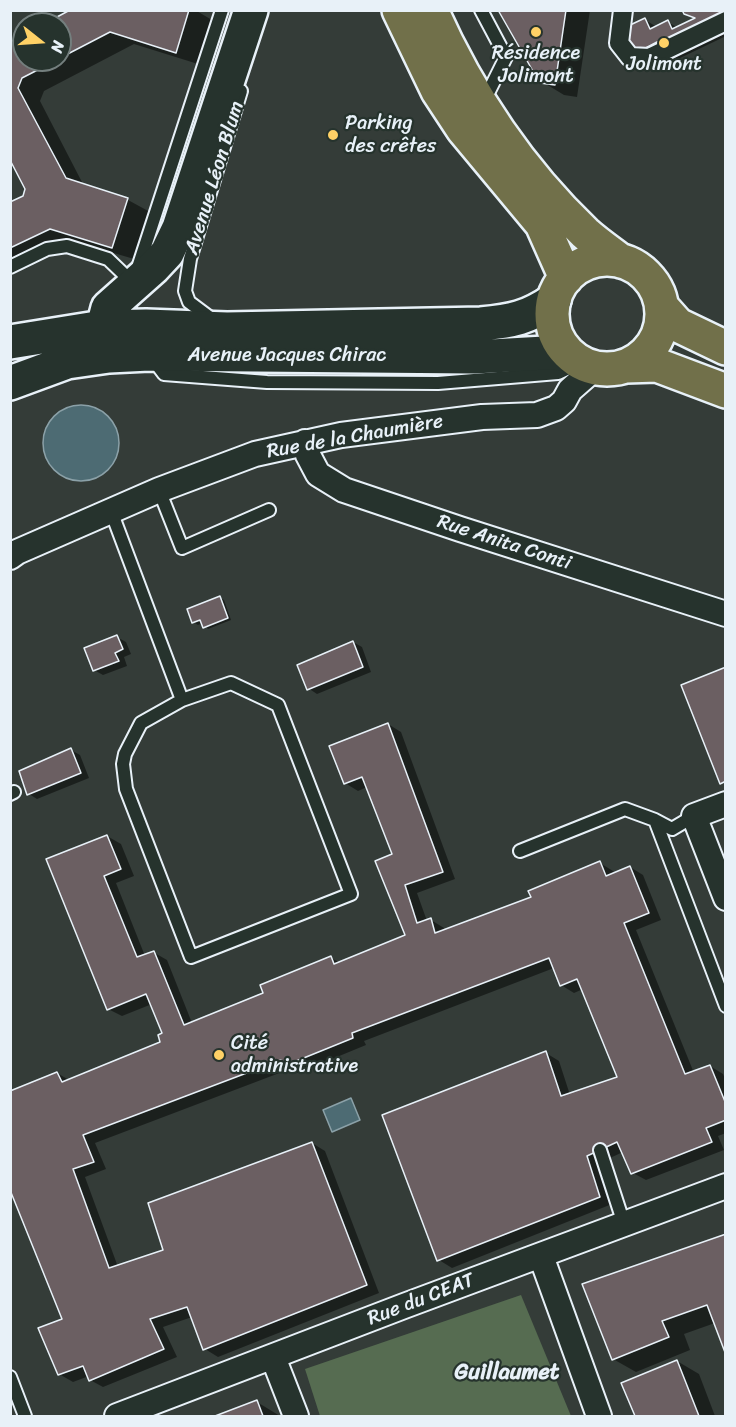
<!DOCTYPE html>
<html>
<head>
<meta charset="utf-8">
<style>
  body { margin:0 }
  #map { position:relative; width:736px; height:1427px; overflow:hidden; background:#343c38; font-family:Sriracha,sans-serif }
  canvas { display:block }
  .frame { position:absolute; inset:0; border:12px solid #e8f1f8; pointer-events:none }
  .north { position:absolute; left:12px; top:12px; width:60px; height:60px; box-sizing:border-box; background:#26332d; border:2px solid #747f7e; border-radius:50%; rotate:107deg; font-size:16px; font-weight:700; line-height:24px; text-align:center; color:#e8f1f8 }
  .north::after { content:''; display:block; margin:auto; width:21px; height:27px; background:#ffd166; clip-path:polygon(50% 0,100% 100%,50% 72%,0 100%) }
</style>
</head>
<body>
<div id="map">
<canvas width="736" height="1427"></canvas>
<div class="frame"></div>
<div class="north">N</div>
</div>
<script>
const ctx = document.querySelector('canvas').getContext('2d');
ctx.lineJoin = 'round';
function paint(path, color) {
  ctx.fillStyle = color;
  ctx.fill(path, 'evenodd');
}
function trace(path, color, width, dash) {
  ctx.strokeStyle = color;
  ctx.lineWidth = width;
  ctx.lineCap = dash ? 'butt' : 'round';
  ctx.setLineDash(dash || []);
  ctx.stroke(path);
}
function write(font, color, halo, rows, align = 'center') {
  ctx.font = font + ' Sriracha,sans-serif';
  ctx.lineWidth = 4.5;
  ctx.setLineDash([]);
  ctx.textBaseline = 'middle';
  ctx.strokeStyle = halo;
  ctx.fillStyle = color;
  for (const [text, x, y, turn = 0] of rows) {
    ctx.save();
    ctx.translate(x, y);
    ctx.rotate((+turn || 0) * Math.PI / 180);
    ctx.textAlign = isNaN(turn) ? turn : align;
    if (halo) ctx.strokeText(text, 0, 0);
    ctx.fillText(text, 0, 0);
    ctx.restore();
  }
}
paint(new Path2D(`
  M521,1295l50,121h-251l-15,-47z`), '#566c51');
const water = new Path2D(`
  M43 443a38 38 0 1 1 76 0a38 38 0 1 1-76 0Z
  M351,1098l9,22 -28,12 -9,-22z`);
paint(water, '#4d6b73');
trace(water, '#8ba1a8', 1.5);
paint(new Path2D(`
  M73,10h122l17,10 -14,44 -64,-20 -90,47 -4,10 44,85 44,14 22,12 -16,47 -61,-18 -63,31v-68l14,-7 2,-8 -16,-146 14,-7v24h36v-36h-13z
  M500,10h90l-13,87 -13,-2 -23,-14z
  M726,10v26l-48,23 -9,-5 -18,5 -24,-25 18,-14 12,7 11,-5 10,6 18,-9 -11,-6z
  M220,598l4,2 7,20 -23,9 -5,-6 -5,2 -5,-3z
  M117,637l9,5 5,12 -7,3 3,9 -24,9 -9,-5z
  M353,642l9,5 9,25 -54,22 -9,-6z
  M388,724l13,8 54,147 -38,14 10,28 4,-1 13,8 1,3 88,-33 67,-35 13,8 2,3 15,-7 13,8 18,45 -25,10 58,143 16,-7 13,8 3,7v52l-8,3 6,14 -78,30 -13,-7 -10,-21 -24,11 13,41 -160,64 -13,-8 107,-207 13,8 11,34 49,-18 -36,-88 -9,4 -13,-8 -7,-17 -190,73 2,4 -68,28 -8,-4 -195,74 11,26 -21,8 33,90 47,-16 147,-108 13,8 54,142 -161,64 -13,-8 -13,-32 -29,10 14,30 -74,30 -13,-7 -1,-4 -16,6 -14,-8 5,-54 -7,-247 12,7 93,-38 2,-8 -12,-30 -30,12 -14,-7 -60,-149 59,-24 14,8 13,32 -18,7 29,73 8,-4 14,8 25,63 73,-29 66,-36 10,5 66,-27 -13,-81 -27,-68 -9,4 -13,-8z
  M71,750l9,5 9,23 -52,21 -8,-5z
  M726,1235l-11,88 -31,11 6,16 -54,22 -23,-13z
  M677,1361l22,13 16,42h-79l-13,-32z
  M257,1402l23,14h-60z`), '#0007');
const building = new Path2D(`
  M70,10h119l-13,43 -66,-21 -50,26v-34h-16z
  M498,10h68l-11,75 -15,-2 -2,-3z
  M682,10h44v9l-66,31 -3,-8 -17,9 -8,-1 -6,-16 2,-8 17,-8 5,11 18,-9 4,9 23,-11 -11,-4z
  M24,35v25h33l-35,18 -4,10 48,90 62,20 -16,50 -62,-19 -40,19v-46l13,-6 2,-7 -15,-29v-118z
  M220,596l8,22 -25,10 -3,-8 -8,3 -5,-14z
  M117,635l6,14 -8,4 4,8 -26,10 -9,-23z
  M353,641l10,26 -56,23 -10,-25z
  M726,667v114l-6,3 -39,-99z
  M388,723l55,149 -38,13 12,38 14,-5 4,15 96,-36 -3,-6 72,-30 6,15 24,-10 19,47 -25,10 61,151 25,-9 16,39v16l-20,8 6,14 -81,32 -14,-32 -30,14 13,41 -163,64 -55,-146 164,-64 15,45 56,-19 -40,-98 -17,7 -11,-28 -197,75 1,5 -69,28 -3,-6 -198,75 11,27 -21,7 36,99 54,-18 -15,-47 164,-61 55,143 -164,65 -16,-43 -37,12 14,30 -75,32 -6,-15 -25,9 -20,-47 24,-9 -52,-129v-99l47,-19 5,10 98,-40 -2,-7 4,-2 -16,-39 -39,16 -61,-151 61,-24 14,34 -17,7 33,81 17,-6 30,74 79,-32 -3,-8 71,-29 3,8 71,-29 -30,-74 17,-7 -30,-77 -18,7 -15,-38z
  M71,748l10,25 -54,22 -8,-24z
  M726,1234v121l-19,-50 -45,16 7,16 -57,23 -30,-76z
  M677,1360l22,56h-64l-14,-33z
  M257,1400l6,16h-48z`);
paint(building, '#6b5f62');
trace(building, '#e8f1f8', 1.5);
const service = new Path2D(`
  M481,10l25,47 -17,34 -7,9
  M10,267l37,-18 20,-3 41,13 25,24 89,-273
  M213,320l-24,-18 -4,-11 5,-32 51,-168
  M152,358l12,16 103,8 171,1 120,-10 19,-9
  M159,490l23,58 87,-38
  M111,511l71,189 -41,23 -16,31 -2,10 3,25 65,168 160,-63 -73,-189 -47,-22 -49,17
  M10,794l4,-2
  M655,820l71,186
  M520,851l105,-42 30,11 17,9 22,-13
  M600,1150l24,74
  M10,1377l15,39`);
const pedestrian = new Path2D(`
  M623,10l-4,33 11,14 19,1 77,-37`);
const minor = new Path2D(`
  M305,442l3,13 10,19 26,16 116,39 266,85
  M10,557l7,-5 142,-62 96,-36 86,-19 141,-18 55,-2 19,-7 8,-7 6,-11 25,-22
  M726,804l-32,12 32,82
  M541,1256l58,160
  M273,1357l23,59
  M117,1416l287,-110 322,-120`);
const secondary = new Path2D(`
  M103,327l5,-19 45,-40 14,-15 12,-25 72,-218
  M10,342l93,-15 43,-1 81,3 254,-5c31,-3 47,-6 73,-24
  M10,383l57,-21 42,-6 40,-2 325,3 71,-4 23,1`);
const primary = new Path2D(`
  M399,10l39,81 25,38 79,95 24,54
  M431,10c37,83 88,160 154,223 11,10 24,19 36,28
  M552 314a55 55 0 1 1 110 0a55 55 0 1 1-110 0Z
  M662,307l16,18 48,23
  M626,366l31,-1 69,26`);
trace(service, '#e8f1f8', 16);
trace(pedestrian, '#e8f1f8', 22);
trace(minor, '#e8f1f8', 28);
trace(secondary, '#e8f1f8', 38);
trace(primary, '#e8f1f8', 38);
trace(service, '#26332d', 12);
trace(pedestrian, '#26332d', 18);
trace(minor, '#26332d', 24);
trace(secondary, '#26332d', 33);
trace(primary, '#71704a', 33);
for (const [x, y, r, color] of [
  [536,32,6,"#ffd166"],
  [664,43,6,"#ffd166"],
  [333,135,6,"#ffd166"],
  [219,1055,6,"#ffd166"]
]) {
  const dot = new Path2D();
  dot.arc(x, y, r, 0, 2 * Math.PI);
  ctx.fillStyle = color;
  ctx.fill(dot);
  trace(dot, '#26332d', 2);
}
write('20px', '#e8f1f8', '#26332d', [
  ["Résidence",536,54],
  ["Jolimont",536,77],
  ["Jolimont",664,65],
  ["Parking",345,124,"left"],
  ["des crêtes",345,147,"left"],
  ["Cité",231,1044,"left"],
  ["administrative",231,1067,"left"]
]);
write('20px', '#e8f1f8', '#26332d', [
  ["Avenue Léon Blum",215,178,-73],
  ["Avenue Jacques Chirac",287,356],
  ["Rue de la Chaumière",355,437,-10],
  ["Rue Anita Conti",504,543,18],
  ["Rue du CEAT",421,1300,-21]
]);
write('bold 22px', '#e8f1f8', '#26332d', [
  ["Guillaumet",507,1373]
]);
</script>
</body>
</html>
